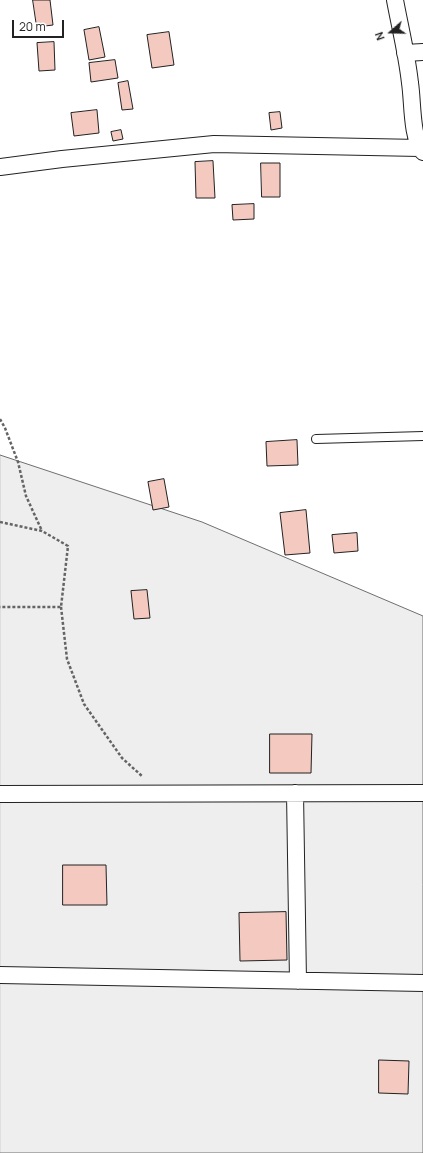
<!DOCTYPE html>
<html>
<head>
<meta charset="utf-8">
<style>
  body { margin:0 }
  #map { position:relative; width:423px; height:1153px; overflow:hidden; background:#fff; font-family:Manrope,sans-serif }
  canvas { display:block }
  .north { position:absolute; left:371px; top:12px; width:40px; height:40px; -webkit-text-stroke:3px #fff; paint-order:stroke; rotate:250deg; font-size:11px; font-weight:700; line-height:16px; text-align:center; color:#222 }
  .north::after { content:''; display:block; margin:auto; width:14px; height:18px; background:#222; clip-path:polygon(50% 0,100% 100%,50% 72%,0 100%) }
  .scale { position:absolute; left:12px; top:20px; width:52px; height:18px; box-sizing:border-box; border:2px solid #222; border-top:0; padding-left:5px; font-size:12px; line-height:14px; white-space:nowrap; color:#222; -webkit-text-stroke:3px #fff; paint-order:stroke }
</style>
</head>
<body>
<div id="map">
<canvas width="423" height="1153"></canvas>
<div class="north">N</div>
<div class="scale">20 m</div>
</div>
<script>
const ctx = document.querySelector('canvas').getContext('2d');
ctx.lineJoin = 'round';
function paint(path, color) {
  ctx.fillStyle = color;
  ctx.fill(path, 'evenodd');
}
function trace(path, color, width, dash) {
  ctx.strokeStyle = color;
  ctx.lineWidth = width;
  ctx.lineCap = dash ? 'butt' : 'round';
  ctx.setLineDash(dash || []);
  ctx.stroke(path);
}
const green = new Path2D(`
  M0,455l202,67 221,94v537h-423z`);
paint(green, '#eee');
trace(green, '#6f6f6f', 1);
const building = new Path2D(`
  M33,0h17l3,25 -16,2z
  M99,27l6,30 -16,3 -5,-30z
  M169,32l5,33 -22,3 -5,-33z
  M54,42l1,28 -16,1 -2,-28z
  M115,60l3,18 -27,4 -2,-19z
  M128,81l5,28 -11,1 -4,-27z
  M97,110l2,23 -25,3 -3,-23z
  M280,112l2,16 -11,2 -2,-17z
  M121,130l2,9 -10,2 -2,-9z
  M213,161l2,37h-19l-1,-36z
  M261,163h19v34h-18z
  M254,204v15l-21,1 -1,-15z
  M297,440l1,25 -31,1 -1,-24z
  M164,479l5,28 -16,3 -5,-28z
  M306,510l4,43 -25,2 -5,-42z
  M357,533l1,18 -24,2 -2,-18z
  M147,590l3,28 -16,1 -3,-28z
  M270,734h42l-1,39h-41z
  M63,865h43l1,40h-44z
  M286,912l1,48 -47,1 -1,-48z
  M379,1060l30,1 -1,33 -29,-1z`);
paint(building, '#f3c9c0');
trace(building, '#222', 1);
const lane = new Path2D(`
  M316,439l107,-3`);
const street = new Path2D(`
  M395,0c5,27 12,55 15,83 3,19 1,54 13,69
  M405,53l18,-1
  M0,167l62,-8 152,-15 206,4
  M295,793l3,188
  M0,794l423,-1
  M0,975l423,8`);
trace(lane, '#222', 10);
trace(street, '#222', 18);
trace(new Path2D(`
  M0,419l5,9 13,34 8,34 16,35
  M0,522l42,9 26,15 -7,61h-61
  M61,607l6,52 17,45 38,54 21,19`), '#646464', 2.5, [3, 2]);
trace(lane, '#fff', 8);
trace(street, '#fff', 16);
</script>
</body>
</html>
